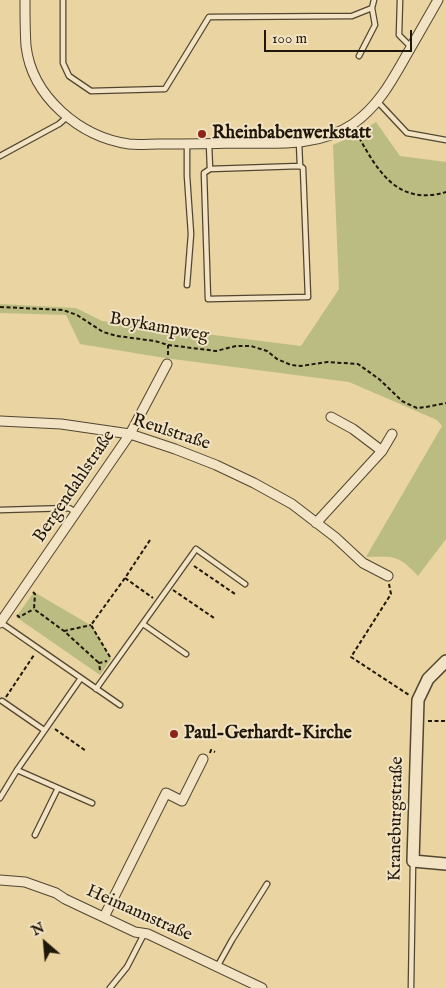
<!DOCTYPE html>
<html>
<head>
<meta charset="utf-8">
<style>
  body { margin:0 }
  #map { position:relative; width:446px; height:988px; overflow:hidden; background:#e9d4a2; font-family:"IM FELL English",serif }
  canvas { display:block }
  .north { position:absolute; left:20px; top:918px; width:50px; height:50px; -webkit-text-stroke:4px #f1e3c3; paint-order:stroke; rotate:333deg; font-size:14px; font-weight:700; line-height:20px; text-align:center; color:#20170b }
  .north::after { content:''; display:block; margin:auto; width:18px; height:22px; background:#20170b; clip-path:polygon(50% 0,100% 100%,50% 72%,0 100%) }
  .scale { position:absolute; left:264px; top:30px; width:148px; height:22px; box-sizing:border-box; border:2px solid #20170b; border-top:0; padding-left:6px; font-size:15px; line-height:18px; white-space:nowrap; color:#20170b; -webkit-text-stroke:4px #f1e3c3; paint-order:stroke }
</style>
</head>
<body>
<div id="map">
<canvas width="446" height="988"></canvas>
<div class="north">N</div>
<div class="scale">100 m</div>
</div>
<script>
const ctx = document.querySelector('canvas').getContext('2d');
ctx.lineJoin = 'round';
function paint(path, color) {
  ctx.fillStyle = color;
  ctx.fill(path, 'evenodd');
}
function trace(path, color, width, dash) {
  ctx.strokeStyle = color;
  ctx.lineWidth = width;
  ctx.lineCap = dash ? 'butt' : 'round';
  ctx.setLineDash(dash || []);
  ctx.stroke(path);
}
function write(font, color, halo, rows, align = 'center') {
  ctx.font = font + ' "IM FELL English",serif';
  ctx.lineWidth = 4;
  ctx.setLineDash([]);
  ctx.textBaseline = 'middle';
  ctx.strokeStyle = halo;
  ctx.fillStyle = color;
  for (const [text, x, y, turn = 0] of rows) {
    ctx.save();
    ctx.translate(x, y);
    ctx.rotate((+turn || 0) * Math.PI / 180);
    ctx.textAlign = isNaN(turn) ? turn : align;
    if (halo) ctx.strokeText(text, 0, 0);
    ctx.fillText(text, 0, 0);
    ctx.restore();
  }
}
paint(new Path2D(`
  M376,122l24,34 46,6v377l-28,37c-21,-22 -23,-19 -52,-19l76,-131 -5,-6 -88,-38 -184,-24 -85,-14 -14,-29 -66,-2v-9l76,4 26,13 199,25 38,-57 -6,-144 22,-10z
  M34,592l58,34 19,33 -11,16 -84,-58z`), '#bbbc82');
const service = new Path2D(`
  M63,0v63l6,13 22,15 74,-2 44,-72 143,-1 20,-8 2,-8
  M400,0l-1,35 12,12
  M359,56l16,-31 -3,-17
  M378,102l29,31 39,7
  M187,144v32l4,58 -4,51
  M209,144l1,25 90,-3 -1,-24
  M0,156l59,-32 8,-7
  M210,169l-6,4 4,126 100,-2 -5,-129 -3,-2
  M0,510l69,-2 8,5
  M0,622l120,83
  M143,624l43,30
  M96,689l100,-140 49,35
  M2,701l42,29
  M17,770l75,33
  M0,798l17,-28 64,-92
  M35,835l23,-47
  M217,967l15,-27 35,-56
  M110,988l17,-21 17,-33
  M411,988l2,-125`);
const minor = new Path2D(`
  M25,0c0,15 0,31 1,46 6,51 54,91 103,98 10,1 20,0 30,0 24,0 48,0 72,-1 41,0 87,5 122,-19 28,-20 40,-46 57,-75 9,-16 19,-33 28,-49
  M331,417l22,12 29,22
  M0,421l61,3 69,10 45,15 41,16 38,18 38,21 43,33 28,26 25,13
  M316,523l66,-72 10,-17
  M0,623l130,-189 37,-70
  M0,880l25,2 31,11 9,6 70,33 13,2 114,54
  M104,917l62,-124 16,8 21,-42`);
const tertiary = new Path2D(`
  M446,661l-18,18 -10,21 -5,161 33,3`);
trace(service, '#524631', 7);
trace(minor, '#524631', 11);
trace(tertiary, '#524631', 14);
trace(new Path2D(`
  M356,132c20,36 40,75 90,60
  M0,307l63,3 14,5 26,17 14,4 38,5 13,4 48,6 20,-5h15l16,5 10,8 14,6 10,1 26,-4 31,2 21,15 23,22 6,3 9,4 9,-1 20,-4
  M168,355v-10
  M150,540l-25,38 28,20
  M194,566l41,28
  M389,584l2,10 -40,63 58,38
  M173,590l41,28
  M33,592l2,2 -1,15 30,22 35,32
  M17,615l2,2 15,-8
  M64,631l27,-6
  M110,657l-19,-32 34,-47
  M100,670l-1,-7 8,-2
  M6,697l28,-42
  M428,721h18
  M55,729l31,22
  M210,753l1,-3 4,2`), '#20170b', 2, [4, 2.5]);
trace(service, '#f1e3c3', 4.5);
trace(minor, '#f1e3c3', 9);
trace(tertiary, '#f1e3c3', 11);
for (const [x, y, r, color] of [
  [202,134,5,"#8f2418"],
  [174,734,5,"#8f2418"]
]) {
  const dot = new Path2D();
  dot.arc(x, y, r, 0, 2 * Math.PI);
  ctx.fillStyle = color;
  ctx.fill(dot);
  trace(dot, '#f1e3c3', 2);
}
write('bold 18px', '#20170b', '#f1e3c3', [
  ["Rheinbabenwerkstatt",212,134],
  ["Paul-Gerhardt-Kirche",184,734]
], 'left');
write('18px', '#20170b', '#f1e3c3', [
  ["Boykampweg",159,328,10],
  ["Reulstraße",171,433,18],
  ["Bergendahlstraße",75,487,-56],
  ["Kraneburgstraße",397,819,-89],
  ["Heimannstraße",139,914,24]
]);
</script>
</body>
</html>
